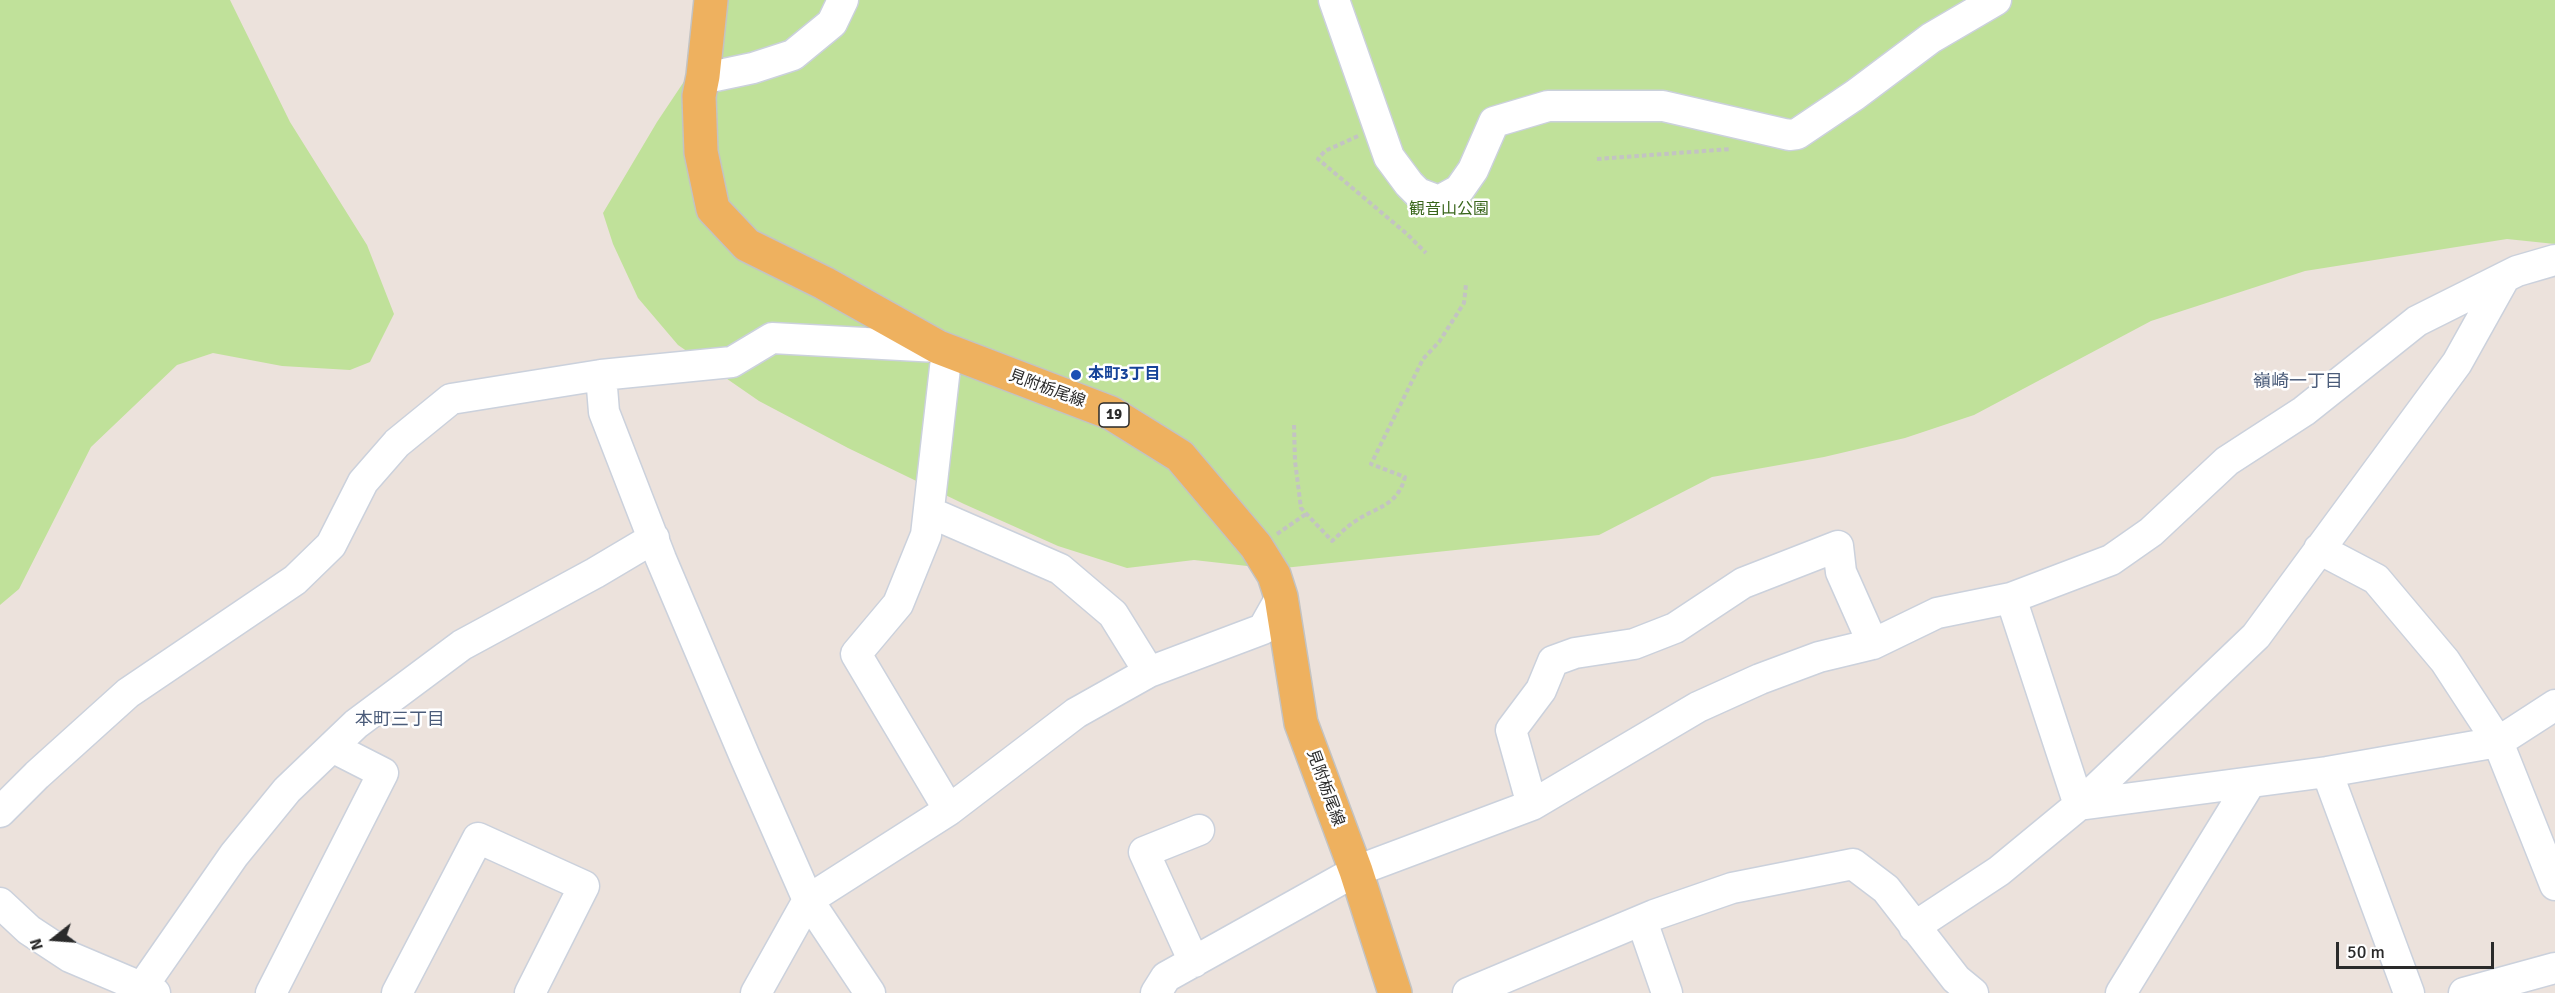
<!DOCTYPE html>
<html>
<head>
<meta charset="utf-8">
<style>
  body { margin:0 }
  #map { position:relative; width:2555px; height:993px; overflow:hidden; background:#ece2dc; font-family:Signika,sans-serif }
  canvas { display:block }
  .north { position:absolute; left:24px; top:909px; width:60px; height:60px; -webkit-text-stroke:4px #fff; paint-order:stroke; rotate:253deg; font-size:16px; font-weight:700; line-height:24px; text-align:center; color:#2a2a2a }
  .north::after { content:''; display:block; margin:auto; width:21px; height:27px; background:#2a2a2a; clip-path:polygon(50% 0,100% 100%,50% 72%,0 100%) }
  .scale { position:absolute; left:2336px; top:942px; width:158px; height:27px; box-sizing:border-box; border:3px solid #2a2a2a; border-top:0; padding-left:8px; font-size:18px; line-height:21px; white-space:nowrap; color:#2a2a2a; -webkit-text-stroke:4px #fff; paint-order:stroke }
</style>
</head>
<body>
<div id="map">
<canvas width="2555" height="993"></canvas>
<div class="north">N</div>
<div class="scale">50 m</div>
</div>
<script>
const ctx = document.querySelector('canvas').getContext('2d');
ctx.lineJoin = 'round';
function paint(path, color) {
  ctx.fillStyle = color;
  ctx.fill(path, 'evenodd');
}
function trace(path, color, width, dash) {
  ctx.strokeStyle = color;
  ctx.lineWidth = width;
  ctx.lineCap = dash ? 'butt' : 'round';
  ctx.setLineDash(dash || []);
  ctx.stroke(path);
}
function write(font, color, halo, rows, align = 'center') {
  ctx.font = font + ' Signika,"Noto Sans JP",sans-serif';
  ctx.lineWidth = 5;
  ctx.setLineDash([]);
  ctx.textBaseline = 'middle';
  ctx.strokeStyle = halo;
  ctx.fillStyle = color;
  for (const [text, x, y, turn = 0] of rows) {
    ctx.save();
    ctx.translate(x, y);
    ctx.rotate((+turn || 0) * Math.PI / 180);
    ctx.textAlign = isNaN(turn) ? turn : align;
    if (halo) ctx.strokeText(text, 0, 0);
    ctx.fillText(text, 0, 0);
    ctx.restore();
  }
}
paint(new Path2D(`
  M0,0h230l60,122 77,123 27,69 -24,48 -20,8 -68,-4 -69,-13 -36,12 -86,82 -72,142 -19,16z
  M712,0h1843v244l-48,-5 -202,32 -154,50 -177,94 -69,23 -81,19 -112,20 -113,58 -325,34 -80,-9 -67,8 -69,-22 -94,-42 -116,-56 -89,-47 -81,-56 -40,-47 -25,-54 -10,-31 54,-91 30,-45z`), '#c0e19a');
const minor = new Path2D(`
  M1334,0l55,157 20,27 9,9 21,8 20,-11 14,-20 21,-48 54,-16h115l126,29 8,-1 58,-39 76,-57 65,-38
  M703,76h12l38,-8 40,-13 39,-32 11,-23
  M947,350l-21,185 -28,69 -42,50 93,156
  M601,375l3,37 57,147 84,198 63,143 62,93
  M929,512l131,57 53,45 36,58
  M2319,549l57,30 69,82 53,81 57,143
  M2011,598l68,207 177,-169 201,-273 48,-86
  M2327,772l82,221
  M1532,805l-21,-75 30,-40 12,-29 22,-8 59,-9 41,-16 68,-45 95,-37 3,26 32,72
  M0,812l37,-37 91,-82 167,-113 36,-35 32,-63 34,-39 54,-44 150,-24 131,-13 40,-24 166,9
  M0,903l29,27 41,27 85,36
  M1642,921l25,72
  M1914,927l85,-56 80,-66 248,-33 171,-30 57,-37
  M1194,962l-50,-110 55,-22
  M138,993l96,-138 53,-65 69,-66 106,-79 133,-72 59,-35
  M271,993l112,-220 -51,-26
  M397,993l81,-155 106,48 -54,107
  M756,993l52,-93 141,-90 127,-97 73,-41 114,-43 18,-32
  M1156,993l10,-16 190,-106 176,-66 166,-98 62,-28 59,-22 54,-13 64,-31 74,-15 100,-38 40,-28 76,-71 77,-50 113,-90 100,-50 38,-11
  M1468,993l186,-78 78,-27 121,-24 33,25 70,90 17,14
  M2121,993l129,-210
  M2464,993l91,-25`);
const major = new Path2D(`
  M711,0l-8,76 -4,20 2,56 12,57 34,36 77,38 114,64 173,66 69,43 76,90 18,29 7,22 20,126 55,148 39,122`);
trace(minor, '#cbd1dc', 33);
trace(major, '#c3c3c3', 36);
trace(new Path2D(`
  M1358,136l-33,15 -7,8 89,75 19,19
  M1597,159l134,-10
  M1294,425l1,36 6,47 31,33c7,-6 14,-14 22,-19 23,-16 43,-15 51,-45l-34,-13 52,-105 16,-17 25,-39 2,-19
  M1277,534l29,-20`), '#c3c3c3', 4, [4.5, 3]);
trace(minor, '#fff', 30);
trace(major, '#eeb15f', 33);
for (const [x, y, r, color] of [
  [1076,375,6,"#1a4fb4"]
]) {
  const dot = new Path2D();
  dot.arc(x, y, r, 0, 2 * Math.PI);
  ctx.fillStyle = color;
  ctx.fill(dot);
  trace(dot, '#fff', 2);
}
for (const [x, y, w] of [
  [1114,415,30]
]) {
  const box = new Path2D();
  box.roundRect(x - w / 2, y - 12, w, 24, 4.5);
  ctx.fillStyle = '#fff';
  ctx.fill(box);
  trace(box, '#2a2a2a', 1.5);
}
write('bold 15px', '#2a2a2a', null, [
  ["19",1114,415]
]);
write('16px', '#39661b', '#fff', [
  ["観音山公園",1449,210]
]);
write('bold 16px', '#164399', '#fff', [
  ["本町3丁目",1088,375]
], 'left');
write('16px', '#2a2a2a', '#fff', [
  ["見附栃尾線",1047,389,20],
  ["見附栃尾線",1325,788,70]
]);
write('18px', '#4b5c7a', '#fff', [
  ["嶺崎一丁目",2298,382],
  ["本町三丁目",400,720]
]);
</script>
</body>
</html>
